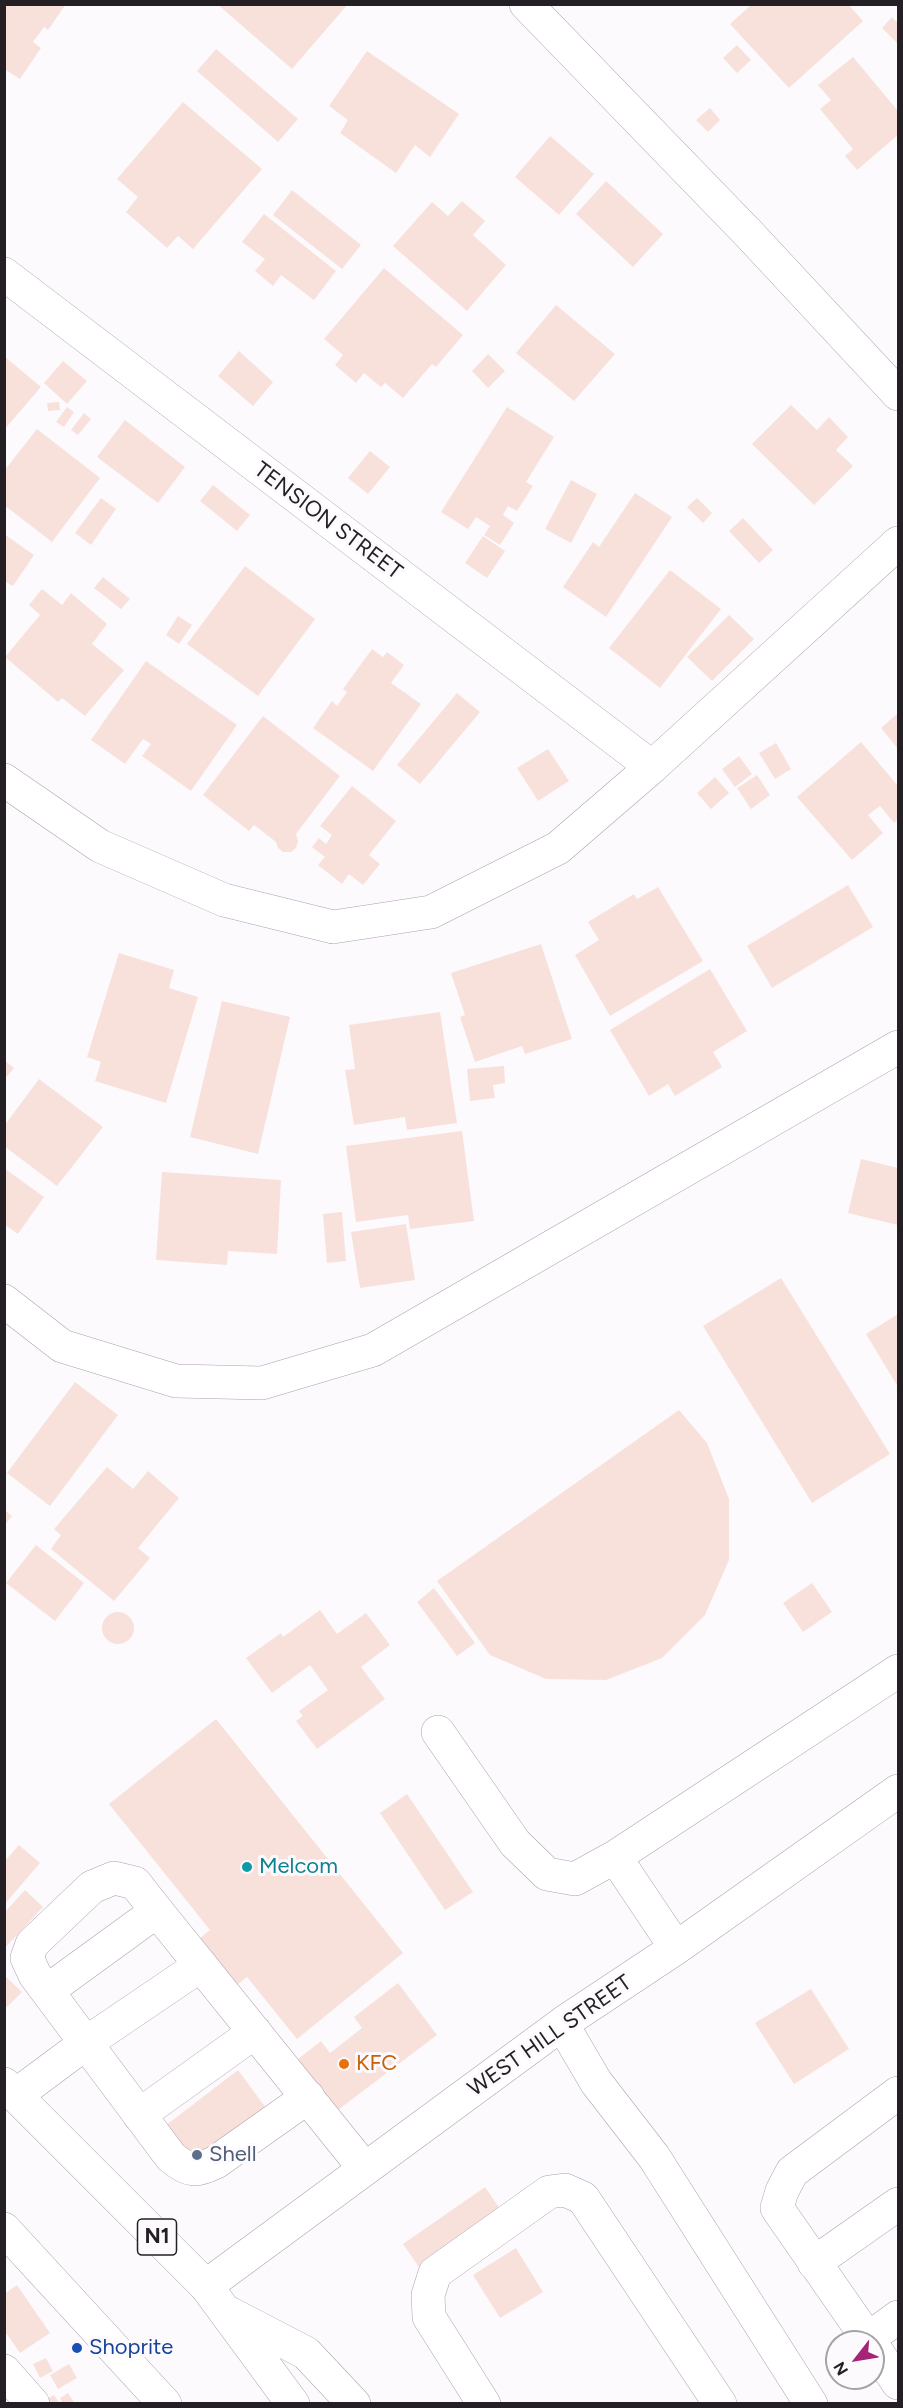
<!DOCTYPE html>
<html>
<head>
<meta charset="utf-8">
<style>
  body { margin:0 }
  #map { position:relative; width:903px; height:2408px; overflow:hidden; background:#fdfafe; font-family:Figtree,sans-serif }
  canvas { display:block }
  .frame { position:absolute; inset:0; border:6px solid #241f25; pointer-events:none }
  .north { position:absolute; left:825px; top:2330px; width:60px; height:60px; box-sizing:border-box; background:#fdfafe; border:2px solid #a6a2a7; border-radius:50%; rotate:239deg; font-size:16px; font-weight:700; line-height:24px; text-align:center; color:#241f25 }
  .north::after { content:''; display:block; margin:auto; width:21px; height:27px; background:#a42577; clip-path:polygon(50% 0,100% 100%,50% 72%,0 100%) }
</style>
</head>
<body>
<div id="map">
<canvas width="903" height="2408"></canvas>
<div class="frame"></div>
<div class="north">N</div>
</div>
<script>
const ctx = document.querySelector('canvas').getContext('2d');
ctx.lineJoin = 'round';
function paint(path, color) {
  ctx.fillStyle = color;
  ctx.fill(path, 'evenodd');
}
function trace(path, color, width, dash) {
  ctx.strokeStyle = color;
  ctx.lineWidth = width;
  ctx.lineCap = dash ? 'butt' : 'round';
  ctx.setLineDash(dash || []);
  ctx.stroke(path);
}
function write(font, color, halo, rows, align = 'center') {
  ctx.font = font + ' Figtree,sans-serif';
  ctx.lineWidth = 6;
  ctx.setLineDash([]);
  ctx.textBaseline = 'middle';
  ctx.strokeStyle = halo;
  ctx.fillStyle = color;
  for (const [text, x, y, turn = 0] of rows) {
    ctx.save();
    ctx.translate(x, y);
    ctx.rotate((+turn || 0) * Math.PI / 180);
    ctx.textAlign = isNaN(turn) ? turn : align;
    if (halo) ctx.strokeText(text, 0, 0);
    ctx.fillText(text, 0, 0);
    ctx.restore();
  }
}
paint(new Path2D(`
  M4,4h62l-18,26 -4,-3 -11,15 8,6 -21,31 -16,-10z
  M217,4h131l-56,65z
  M752,4h96l15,17 -74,67 -59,-64z
  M892,17l6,6v21l-16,-16z
  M737,45l14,15 -14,13 -14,-15z
  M216,49l82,70 -20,23 -81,-71z
  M367,51l92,63 -29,43 -15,-12 -19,28 -56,-40 8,-13 -19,-14z
  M853,57l45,54v24l-41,35 -12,-14 8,-7 -33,-40 11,-9 -13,-15z
  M183,102l79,67 -69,80 -15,-13 -11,12 -41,-36 12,-15 -21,-18z
  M710,108l10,12 -12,12 -12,-12z
  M550,136l44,38 -35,41 -44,-38z
  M606,181l57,53 -30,33 -57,-53z
  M292,190l69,55 -19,24 -69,-54z
  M462,201l23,20 -12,14 33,30 -39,46 -74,-65 39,-44 16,14z
  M264,214l72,57 -22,29 -33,-25 -8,11 -18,-15 10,-12 -23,-17z
  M384,268l79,67 -27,32 -4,-3 -29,34 -18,-15 -4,4 -17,-14 -8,10 -21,-18 8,-10 -19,-16z
  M556,305l59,49 -41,47 -58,-48z
  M239,351l34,31 -20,24 -35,-30z
  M488,354l17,17 -17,17 -16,-17z
  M4,356l37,31 -37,43z
  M63,361l24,20 -20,23 -23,-21z
  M59,402l1,8 -12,1 -1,-8z
  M791,405l26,25 12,-13 19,20 -12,13 17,16 -39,39 -62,-61z
  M67,407l7,5 -10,15 -8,-5z
  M507,407l47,30 -28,45 7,4 -16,25 -9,-5 -5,9 11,8 -14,22 -16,-10 6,-9 -14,-9 -8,12 -27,-17z
  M84,413l7,6 -13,16 -7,-5z
  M125,420l60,47 -27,36 -61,-46z
  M37,429l63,49 -48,64 -48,-37v-34z
  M370,451l20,16 -22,27 -20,-16z
  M571,480l26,14 -26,49 -26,-14z
  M213,485l37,30 -13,16 -37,-30z
  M635,493l37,24 -66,100 -43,-30 30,-45 6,5z
  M101,498l15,11 -25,36 -16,-12z
  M697,498l15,15 -9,10 -16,-16z
  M743,518l30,32 -14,13 -30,-32z
  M4,534l30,21 -21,31 -9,-5z
  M483,536l22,15 -18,27 -22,-15z
  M245,566l70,53 -57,77 -71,-52z
  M670,570l51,39 -61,79 -51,-40z
  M103,577l27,22 -9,10 -27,-21z
  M42,589l20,16 9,-12 36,31 -15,20 32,26 -39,46 -23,-18 -4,4 -53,-45 35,-42 -11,-10z
  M729,615l25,24 -42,42 -25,-24z
  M178,616l14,9 -13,19 -13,-9z
  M372,649l11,8 4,-5 17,13 -13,18 30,21 -48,67 -60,-43 19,-27 5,5 10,-14 -4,-3z
  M146,661l91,64 -46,66 -49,-35 9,-12 -8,-5 -18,25 -34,-24z
  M457,693l23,19 -60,72 -23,-19z
  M898,713v36l-17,-21z
  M263,716l77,60 -44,58 2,7 -2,7 -5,4h-8l-5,-4 -2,-6 -22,-17 -5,6 -46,-36z
  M861,742l37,44v33l-4,4 -14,-17 -12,9 15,18 -31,27 -55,-63z
  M776,743l15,26 -16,10 -16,-26z
  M548,749l21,32 -31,20 -21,-33z
  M739,756l13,18 -17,13 -13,-18z
  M757,775l13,20 -19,14 -14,-21z
  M715,777l14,16 -18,16 -14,-16z
  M352,786l44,35 -27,34 11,9 -17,21 -14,-11 -7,10 -24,-19 7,-8 -13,-10 7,-9 7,6 6,-9 -12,-9z
  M848,885l25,42 -101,61 -25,-42z
  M658,887l45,74 -93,55 -35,-61 24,-15 -11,-18 46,-28 3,5z
  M541,944l31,95 -47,15 -3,-8 -47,16 -15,-45 5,-2 -14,-42z
  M119,953l55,17 -5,18 29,9 -32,106 -71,-22 6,-19 -14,-5z
  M710,969l37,62 -34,21 9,15 -47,29 -7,-12 -19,12 -39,-66z
  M222,1001l68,16 -32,137 -68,-17z
  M440,1012l17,111 -50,7 -2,-13 -51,8 -9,-55 10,-1 -6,-44z
  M4,1060l10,8 -10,12z
  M504,1066l1,17 -12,2 2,13 -25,3 -3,-32z
  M39,1079l64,48 -46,59 -53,-40v-20z
  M462,1131l12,90 -64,8 -2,-14 -52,7 -10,-76z
  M861,1159l37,9v57l-50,-12z
  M4,1168l40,29 -26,37 -14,-10z
  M162,1172l119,8 -4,74 -49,-3 -1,14 -71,-5z
  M342,1212l4,49 -19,2 -4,-49z
  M406,1224l9,56 -55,8 -9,-56z
  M781,1278l109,176 -78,49 -109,-177z
  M898,1314v73l-32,-53z
  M75,1382l43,33 -68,91 -43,-33z
  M679,1410l28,33 22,56v61l-24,55 -43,43 -56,22 -60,-1 -56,-24 -53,-74z
  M107,1467l26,22 15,-18 31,27 -41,50 12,10 -36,43 -63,-52 10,-14 -7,-6z
  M5,1510l7,6 -7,9z
  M36,1545l48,38 -29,38 -49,-38z
  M812,1583l20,29 -29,20 -20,-29z
  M434,1588l41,55 -18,13 -40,-54z
  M320,1610l17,24 29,-21 24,32 -29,22 24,32 -68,50 -21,-28 7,-5 -4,-5 29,-21 -18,-25 -38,28 -26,-35 35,-25 2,4z
  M102 1628a16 16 0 1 1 32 0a16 16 0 1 1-32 0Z
  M216,1719l187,234 -106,86 -50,-62 -15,12 -37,-47 15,-12 -101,-126z
  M407,1794l66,98 -28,18 -65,-97z
  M19,1845l21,18 -36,42v-43z
  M25,1890l18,17 -39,42v-36z
  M4,1975l18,17 -15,15 -3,-2z
  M398,1983l39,52 -99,75 -40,-51 23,-18 9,12 32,-25 -8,-11z
  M811,1989l38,60 -55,35 -39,-61z
  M238,2070l28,38 -72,55 -29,-37z
  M485,2187l18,26 -82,57 -18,-26z
  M516,2248l27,44 -43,26 -27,-43z
  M17,2285l33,48 -30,20 -16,-23v-36z
  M46,2358l7,13 -13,7 -7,-14z
  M69,2364l8,14 -19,11 -8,-14z
  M68,2393l7,11h-12l-3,-6z
  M54,2395l6,9h-17l-1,-2z`), '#f8e1db');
const minor = new Path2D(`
  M526,4l224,231 148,159
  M4,274l648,493
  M4,780l96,66 124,54 109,27 98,-15 127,-64 94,-81 246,-224
  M4,1301l58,45 114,35 86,2 111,-33 525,-303
  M438,1732l77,111 32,31 28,5 40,-22 61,91
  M615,1857l283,-186
  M47,1991l110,-80
  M562,2024l34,58 58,75 157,247
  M16,2095l70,-52 115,-78
  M308,2097l-92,65c-20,10 -27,10 -45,-5l-136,-182 -8,-17 5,-14 60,-57 22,-9 21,5 22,28 208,258
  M139,2115l116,-83
  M814,2263l84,-59
  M206,2286l360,-265 110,-73 222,-157
  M868,2339l30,-22
  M870,2342l-93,-134 5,-17 10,-19 106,-79
  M873,2346l25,37
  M4,2371l29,33
  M484,2404l-55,-87 -1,-22 7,-22 114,-81 16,-2 18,8 137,206`);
const highway = new Path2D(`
  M4,2084l202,202 87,118
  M4,2229l161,175
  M231,2314l75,39 48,51`);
trace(minor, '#aca0b0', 34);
trace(highway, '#aca0b0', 34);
trace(minor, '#fff', 33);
trace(highway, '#fff', 33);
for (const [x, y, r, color] of [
  [247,1867,6,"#0f9aa8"],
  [344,2064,6,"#e8710a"],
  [197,2155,6,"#5c6f8a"],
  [77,2348,6,"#1a4fb4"]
]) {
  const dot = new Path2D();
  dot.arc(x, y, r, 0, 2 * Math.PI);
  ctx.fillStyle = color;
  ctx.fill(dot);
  trace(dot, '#fdfafe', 2);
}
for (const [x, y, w] of [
  [157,2237,39]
]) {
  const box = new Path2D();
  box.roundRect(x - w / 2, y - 18, w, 36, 4.5);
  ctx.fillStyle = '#fdfafe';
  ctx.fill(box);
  trace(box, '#241f25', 1.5);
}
write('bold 21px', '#241f25', null, [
  ["N1",157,2237]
]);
write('22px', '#241f25', '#fdfafe', [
  ["TENSION STREET",328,521,37],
  ["WEST HILL STREET",550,2036,-35]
]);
write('22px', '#0d838f', '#fdfafe', [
  ["Melcom",259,1867]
], 'left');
write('22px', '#c56008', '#fdfafe', [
  ["KFC",356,2064]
], 'left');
write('22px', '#4e5e75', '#fdfafe', [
  ["Shell",209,2155]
], 'left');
write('22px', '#164399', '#fdfafe', [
  ["Shoprite",89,2348]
], 'left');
</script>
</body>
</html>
